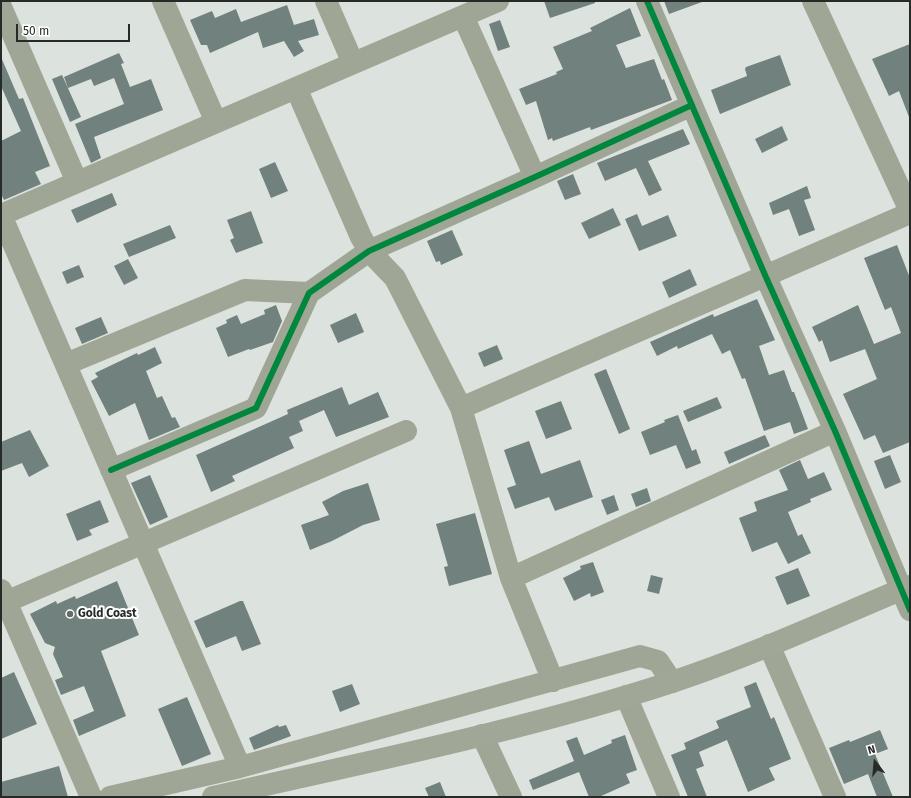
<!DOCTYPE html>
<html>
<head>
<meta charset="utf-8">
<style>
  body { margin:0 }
  #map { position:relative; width:911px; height:798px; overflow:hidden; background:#dce2dd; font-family:"Fira Sans",sans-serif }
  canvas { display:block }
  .frame { position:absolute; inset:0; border:2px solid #272b28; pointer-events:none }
  .north { position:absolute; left:855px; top:742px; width:40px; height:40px; -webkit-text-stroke:3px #fff; paint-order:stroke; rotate:344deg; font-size:11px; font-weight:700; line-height:16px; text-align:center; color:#272b28 }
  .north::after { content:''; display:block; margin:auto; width:14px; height:18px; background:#272b28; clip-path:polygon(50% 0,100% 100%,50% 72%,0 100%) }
  .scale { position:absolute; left:16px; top:24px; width:114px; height:18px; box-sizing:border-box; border:2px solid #272b28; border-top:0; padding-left:5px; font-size:12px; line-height:14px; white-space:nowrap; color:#272b28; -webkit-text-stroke:3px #fff; paint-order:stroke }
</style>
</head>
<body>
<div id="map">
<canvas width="911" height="798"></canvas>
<div class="frame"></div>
<div class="north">N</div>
<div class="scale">50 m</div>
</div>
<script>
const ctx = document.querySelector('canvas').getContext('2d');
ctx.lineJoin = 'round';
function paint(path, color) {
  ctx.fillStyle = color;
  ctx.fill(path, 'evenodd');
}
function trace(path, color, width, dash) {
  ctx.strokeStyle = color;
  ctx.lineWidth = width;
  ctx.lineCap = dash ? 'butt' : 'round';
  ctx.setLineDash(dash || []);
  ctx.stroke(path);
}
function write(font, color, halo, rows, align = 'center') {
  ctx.font = font + ' "Fira Sans",sans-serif';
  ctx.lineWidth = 4;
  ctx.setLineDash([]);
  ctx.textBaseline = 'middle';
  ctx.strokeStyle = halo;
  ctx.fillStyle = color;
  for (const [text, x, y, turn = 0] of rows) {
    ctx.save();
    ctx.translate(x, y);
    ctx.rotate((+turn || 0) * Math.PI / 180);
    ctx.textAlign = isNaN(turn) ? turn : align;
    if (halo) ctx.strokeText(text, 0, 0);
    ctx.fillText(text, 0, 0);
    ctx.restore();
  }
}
paint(new Path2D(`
  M544,1h51v2l-45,15z
  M664,1h38v1l-33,12z
  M287,5l7,20 20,-6 5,16 -21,6 6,10 -10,6 -10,-16 -21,7 -5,-16 -48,21 -3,-8h-6l-11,-25 22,-9 3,7 21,-9 5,13z
  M630,8l11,28 -25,9 10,23 28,-9 8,21 2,-1 8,21 -81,30 -1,-3 -37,14 -1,-3 -4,2 -12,-39 -10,4 -7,-16 38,-15 -1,-2 7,-3 -10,-22 39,-16 -2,-3z
  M500,20l10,27 -12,4 -9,-27z
  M910,44v73h-1l-10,-26 -10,5 -17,-37z
  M119,53l5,10 -3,1 9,23 21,-8 12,31 -69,27 7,21 -10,5 -16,-39 49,-20 -10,-26 -20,8 -3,-7 -23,9 -4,-11z
  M780,55l11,30 -71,29 -9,-24 36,-14 -2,-7 1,-2z
  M1,57l18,42 4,-1 27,68 -15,6 6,12 -37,16 -3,-6v-53l20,-10 -20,-45z
  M62,75l19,42 -11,5 -18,-43z
  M782,126l6,14 -26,13 -7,-14z
  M683,129l7,15 -42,17 14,29 -13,6 -13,-28 -31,13 -8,-18z
  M275,162l13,29 -17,7 -12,-29z
  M573,174l8,20 -16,6 -8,-19z
  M807,186l4,12 -7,2 11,30 -16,6 -10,-27 -16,6 -4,-12z
  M112,193l5,12 -40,18 -6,-13z
  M613,208l8,17 -32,14 -8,-16z
  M251,211l12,32 -27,10 -6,-13 4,-2 -7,-18z
  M637,214l5,12 26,-11 9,21 -38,15 -14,-32z
  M170,225l6,13 -47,19 -6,-13z
  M452,230l11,25 -22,10 -1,-4 -4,1 -9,-21z
  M897,245l13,33v164l-27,11 -8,-18 -11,5 -21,-46 34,-15 -12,-30 -35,13 -8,-22 -3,2 -7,-15 46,-22 16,39 27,-11 -10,-26 -6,3 -21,-52z
  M128,259l10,19 -14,7 -10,-19z
  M79,265l5,12 -17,7 -5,-12z
  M690,269l7,16 -28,13 -7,-16z
  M757,299l18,41 -16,6 10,29 15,-5 8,22h2l14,37 -14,5 -4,-12 -26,9 -19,-53 -3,1 -12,-29 -8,4 -10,-20 -34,15 -1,-3 -20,10 -7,-14 63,-28 1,3z
  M276,305l6,16 -9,21 -23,8 -1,-1 -21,8 -12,-29 11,-5 -1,-3 11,-5 4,9 24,-10 -1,-4z
  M356,313l8,19 -26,11 -8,-18z
  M101,317l7,16 -26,11 -7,-16z
  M497,345l6,14 -19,8 -6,-14z
  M155,347l7,16 -16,8 11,27 5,-2 10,22 3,-1 5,10 -31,13 -14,-37 -26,13 -18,-35 7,-4 -3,-4 42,-20 1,2z
  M606,369l24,60 -11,5 -25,-60z
  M342,387l7,18 29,-13 11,25 -53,20 -12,-27 -25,11 4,10 -14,6 5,11 -62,28 3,5 -24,11 -15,-37 92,-41 -1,-4z
  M717,397l5,11 -34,14 -5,-11z
  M561,401l11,28 -26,10 -11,-28z
  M678,415l14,36 4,-2 5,14 -15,6 -10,-24 -26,10 -9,-23 24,-10 -1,-2z
  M30,430l19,36 -20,11 -7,-14 -21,8v-29z
  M765,435l5,11 -41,18 -5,-12z
  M529,441l12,33 39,-14 13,37 -38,14 -6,-14 -34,12 -8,-21 9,-3 -12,-35z
  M890,455l11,27 -16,7 -11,-28z
  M800,460l8,19 16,-7 8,18 -22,9 1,3 -23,10 10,24 4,-2 9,19 -23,11 -11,-22 -25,10 -13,-34 18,-7 -3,-9 34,-12 -9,-20z
  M150,475l18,42 -18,8 -19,-42z
  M368,483l12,37 -17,5 -31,16 -22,9 -9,-25 28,-10 -7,-13 21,-11z
  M647,488l4,13 -15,6 -5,-13z
  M614,495l5,15 -12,5 -6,-15z
  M100,500l9,22 -20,8 3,5 -15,6 -11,-27z
  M475,513l17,61 -43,12 -5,-19 4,-1 -12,-42z
  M593,562l11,30 -13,5 -1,-4 -16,8 -11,-23 18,-9 -1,-3z
  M798,568l12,28 -23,9 -12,-28z
  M651,575l12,3 -4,16 -12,-3z
  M117,581l22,54 -38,16 25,65 -47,20 -6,-16 21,-9 -10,-25 -23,9 -6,-15 8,-3 -10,-23 2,-7 -10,-4 -15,-29 26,-13 1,3 18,-8 1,3z
  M240,601h3l18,43 -19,7 -6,-15 -30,12 -12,-27z
  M14,672l23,52 -36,15v-61z
  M756,682l15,37 3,-2 17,42 -22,9 6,12 -27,12 -21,-52 -28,12 5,14 -8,3 11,28h-19l-17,-42 15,-6 -2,-6 35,-15 -3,-7 35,-14 -7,-20z
  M352,684l8,20 -20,8 -8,-21z
  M187,697l24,57 -29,12 -24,-57z
  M278,725l1,2 7,-2 5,11 -37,14 -5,-12z
  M880,730l8,19 -13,5 18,43h-16l-9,-23 -24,10 -15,-36 20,-8 1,2z
  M625,735l12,35 -11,4 4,9 -31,14h-10l-10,-25 -46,18 -4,-10 45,-19 -8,-20 11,-4 7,18 28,-12 -1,-3z
  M59,766l9,31h-67v-15z
  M440,782l6,15h-17l-4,-9z`), '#71817d');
trace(new Path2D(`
  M163,1l53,121
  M326,1l27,62
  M647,1l118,274 70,156 75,179
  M813,1l97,210
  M1,7l76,175
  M463,16l72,161
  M296,88l65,149 8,14 26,27 66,130 50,170 42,103
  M1,215l239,552
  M1,215l497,-214
  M66,364l179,-74 64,3
  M461,408l449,-195
  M111,470l145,-62 53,-115 60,-42 166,-74 157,-72
  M511,578l324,-147
  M1,590l90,207
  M1,604l405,-173
  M769,645l66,152
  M626,696l43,101
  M482,735l29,62
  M110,797l130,-30 400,-111 18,5 14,21`), '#a0a695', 22);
trace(new Path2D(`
  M213,797c153,-35 309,-66 459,-115 81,-27 159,-63 238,-96`), '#a0a797', 22);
trace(new Path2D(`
  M647,1l118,274 70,156 75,179
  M111,470l145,-62 53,-115 60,-42 166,-74 157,-72`), '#00873e', 6);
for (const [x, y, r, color] of [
  [70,614,4,"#666b67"]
]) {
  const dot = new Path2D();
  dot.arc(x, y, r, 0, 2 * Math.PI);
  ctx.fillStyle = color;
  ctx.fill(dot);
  trace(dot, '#fff', 1.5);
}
write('bold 12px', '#272b28', '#fff', [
  ["Gold Coast",78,614]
], 'left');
</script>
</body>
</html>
